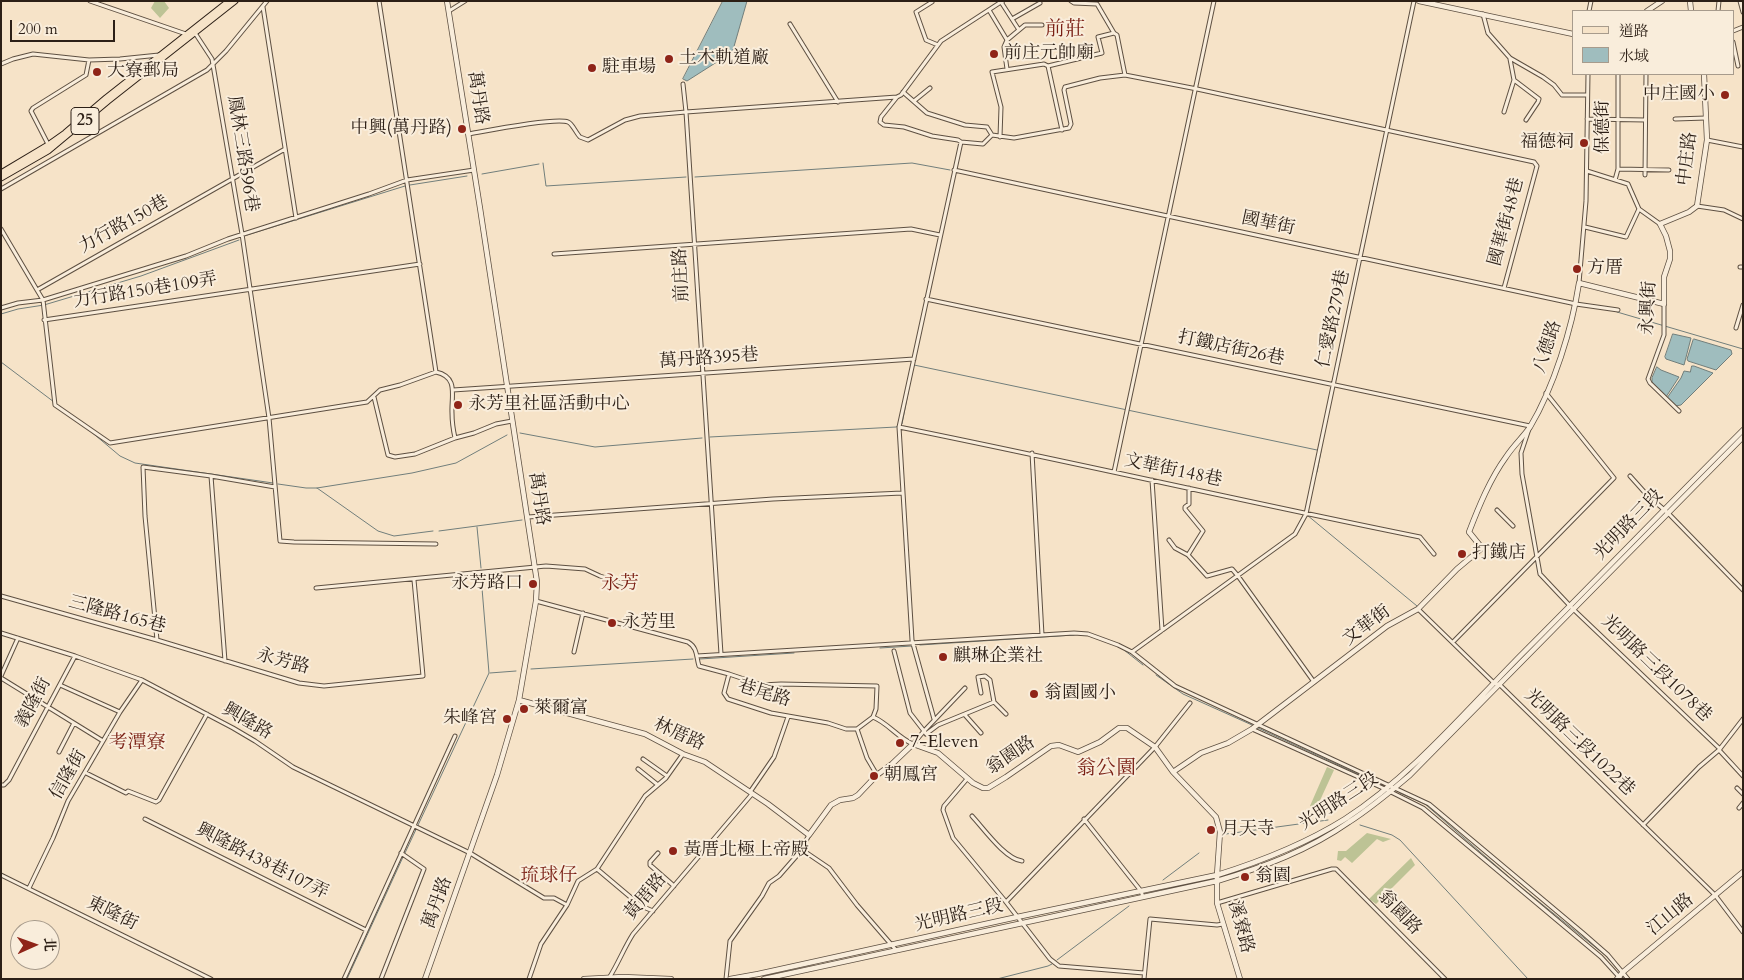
<!DOCTYPE html>
<html>
<head>
<meta charset="utf-8">
<style>
  body { margin:0 }
  #map { position:relative; width:1744px; height:980px; overflow:hidden; background:#f6e3c8; font-family:Cardo,"Noto Serif TC",serif }
  canvas { display:block }
  .frame { position:absolute; inset:0; border:2px solid #2c1f16; pointer-events:none }
  .legend { position:absolute; left:1572px; top:10px; width:162px; height:65px; box-sizing:border-box; background:#f9eddb; border:1px solid #a79b8c; margin:0; padding:6px 9px; list-style:none; font-size:15px; color:#2c1f16 }
  .legend li { display:flex; align-items:center; gap:10px; height:25px }
  .legend b { width:25px; border:1px solid #a79b8c }
  .north { position:absolute; left:10px; top:920px; width:50px; height:50px; box-sizing:border-box; background:#f9eddb; border:1px solid #a79b8c; border-radius:50%; rotate:88deg; font-size:14px; font-weight:700; line-height:20px; text-align:center; color:#2c1f16 }
  .north::after { content:''; display:block; margin:auto; width:18px; height:22px; background:#8f2418; clip-path:polygon(50% 0,100% 100%,50% 72%,0 100%) }
  .scale { position:absolute; left:10px; top:20px; width:105px; height:22px; box-sizing:border-box; border:2px solid #2c1f16; border-top:0; padding-left:6px; font-size:15px; line-height:18px; white-space:nowrap; color:#2c1f16; -webkit-text-stroke:4px #f9eddb; paint-order:stroke }
</style>
</head>
<body>
<div id="map">
<canvas width="1744" height="980"></canvas>
<div class="frame"></div>
<ul class="legend">
<li><b style="height:6px;background:#f6e3c8"></b>道路</li>
<li><b style="height:14px;background:#9fbdbe"></b>水域</li>
</ul>
<div class="north">北</div>
<div class="scale">200 m</div>
</div>
<script>
const ctx = document.querySelector('canvas').getContext('2d');
ctx.lineJoin = 'round';
function paint(path, color) {
  ctx.fillStyle = color;
  ctx.fill(path, 'evenodd');
}
function trace(path, color, width, dash) {
  ctx.strokeStyle = color;
  ctx.lineWidth = width;
  ctx.lineCap = dash ? 'butt' : 'round';
  ctx.setLineDash(dash || []);
  ctx.stroke(path);
}
function write(font, color, halo, rows, align = 'center') {
  ctx.font = font + ' Cardo,"Noto Serif TC",serif';
  ctx.lineWidth = 4;
  ctx.setLineDash([]);
  ctx.textBaseline = 'middle';
  ctx.strokeStyle = halo;
  ctx.fillStyle = color;
  for (const [text, x, y, turn = 0] of rows) {
    ctx.save();
    ctx.translate(x, y);
    ctx.rotate((+turn || 0) * Math.PI / 180);
    ctx.textAlign = isNaN(turn) ? turn : align;
    if (halo) ctx.strokeText(text, 0, 0);
    ctx.fillText(text, 0, 0);
    ctx.restore();
  }
}
paint(new Path2D(`
  M155,1h9l5,7 -9,10 -9,-10z
  M1327,767l7,3 -18,39 -6,-3z
  M1367,833l24,6 -8,3 -6,-3 -25,24 -7,-6 -4,4 -4,-1 1,-9h8z
  M1411,858l4,7 -39,39 -7,-5z`), '#bdc395');
const water = new Path2D(`
  M723,1h24l-14,49 -13,10 -33,21 -4,-2z
  M1673,334l18,4 -7,27 -18,-6 -1,-2z
  M1694,339l37,11 1,4 -16,16 -28,-9 -1,-2 6,-19z
  M1692,366h2l19,7 -32,32 -6,1 -8,-8 14,-20 3,-7 6,1z
  M1657,367l4,3 18,7 -13,20 -14,-14v-5z`);
paint(water, '#9fbdbe');
trace(water, '#717e7b', 1);
trace(new Path2D(`
  M543,163l3,23 140,-9
  M482,174l57,-10
  M695,177l217,-14 38,7
  M410,185l57,-9
  M247,235l158,-49
  M1617,312l126,37
  M1,314l17,-5 26,-4 97,-29 98,-36
  M1,362l53,40
  M914,365l403,85
  M89,430l31,26 15,7 138,20
  M520,433l75,14 107,-9
  M710,437l186,-10 6,-3 7,-36
  M1317,472l4,-21
  M278,484l28,4h11l61,43 16,5 39,-5
  M317,488l95,-15 44,-10 51,-28
  M1307,515l110,91
  M477,527l4,41
  M439,531l83,-11
  M1420,609l31,30
  M920,645l154,-10
  M880,648l32,-2
  M1124,650l19,15
  M700,659l94,-6
  M531,669l162,-10
  M490,673l26,-2
  M1156,675l27,19 69,31
  M1258,728l124,57
  M1400,793l25,11 92,80 88,71 14,16
  M1360,825l32,10 8,5 128,139
  M1226,834l102,-14
  M405,853l84,-180 -8,-97
  M1163,880l36,-27
  M1057,960l72,-54
  M1623,976l2,3
  M347,979l56,-122
  M997,979l51,-13 4,-2`), '#717e7b', 1);
const minor = new Path2D(`
  M90,1l96,33
  M379,1l57,371
  M1071,1l3,2 23,1 17,29 3,2 8,40
  M1740,1l3,11
  M932,2l-16,10 10,28 12,5
  M263,7l33,211
  M989,10l18,30
  M449,11l16,-10
  M1589,11l2,-10
  M1718,11l1,-10
  M1483,14l5,19 22,25 33,19 11,8 8,10h25
  M1012,19l28,-16
  M790,24l48,78
  M1733,31l10,-4
  M195,33l17,26 30,175 27,184 11,123 14,1 142,2
  M1733,42l5,24
  M1,64l12,-5 20,-5 56,6 31,-1 39,-4
  M1048,66l14,64
  M1007,69l-3,-22 3,-7 18,-15h17
  M1514,80l25,19 -1,3 -12,18
  M903,92l24,21 38,12 22,2 5,8
  M897,97l-16,20 -1,5 4,3 20,2 28,9 26,4 3,2 -62,285 13,213 22,79
  M914,101l16,-13
  M1504,112l10,-32 -4,-21
  M1587,119l58,1
  M1675,119l31,-1
  M469,134c17,-3 86,-17 99,-12 4,1 8,11 12,15l8,3 37,-20 15,-4 46,-4 -3,-28
  M1000,137l1,-30 -9,-35 52,-8 4,2 54,-13 -4,-16 16,-4
  M1707,140l36,7
  M961,142l22,2 9,-9 22,3 55,-10 2,-4 -7,-34 1,-3 35,-9 25,-3 72,14 337,73 3,4 -33,122
  M49,146l-18,-35 2,-3 53,-33 3,-15
  M1618,169l51,1
  M954,170l622,134 42,6
  M1587,171l41,13 11,25 21,15
  M1645,175l1,-101
  M1615,180l3,-11v-95
  M1,189l206,-119 19,-19 41,-50
  M1697,206l27,4 19,9
  M1585,227l41,10 13,-28
  M1,229l36,61 248,-141
  M554,254l357,-25 29,6
  M1740,267h3
  M1579,283l7,-82 2,-127
  M37,290l6,10 12,105 55,38 257,-41 13,-12 20,-5 36,-13c23,5 15,24 16,41 0,8 1,16 3,25
  M926,299l604,127 -9,27 1,21 18,100 33,35 147,140
  M1664,304v31l-16,44 2,4 29,28
  M1,308l17,-5 25,-3 143,-44 42,-17 141,-45 38,-14 67,-10
  M44,320l376,-56
  M1736,328l7,-23
  M453,390l461,-31
  M374,397l14,58 7,2 20,-3 40,-16 19,-5 22,-9 16,-3
  M899,427c174,35 347,75 521,110l14,17
  M1032,453l10,182
  M1114,472l100,-471
  M211,476l14,185
  M1630,476l17,19 21,18 75,77
  M1152,480l10,150
  M1189,488v16l-4,3v2l18,22 -15,24 19,21 25,-7 6,7 76,106
  M1497,510l16,16
  M528,517l245,-18 129,-6
  M1169,540l6,8 13,7
  M316,588l230,-22 39,3 15,7 33,11
  M1,596l156,44 142,43 25,3 99,-10 -9,-96
  M536,601l152,41c10,6 8,15 11,24l30,8 -5,19 4,6 43,14 57,10 18,6h11
  M1418,609l76,74 6,2 215,210 28,37
  M1,633l74,23 67,24 91,48 22,13 38,26 177,86 74,45h10l13,7
  M157,640l-12,-124 -2,-49 68,9 64,11
  M1453,642l161,-164 -68,-85
  M894,651l16,62 14,18 41,-43
  M574,652l9,-39
  M1132,652l163,-118 11,-20 108,-513
  M721,654l-35,-542 211,-15 4,-2 40,-54 60,-39 18,28
  M697,656l377,-23 14,1 30,11 14,7 43,34 254,118 155,130 24,21 20,24
  M729,674l33,11 19,-1 96,2 -1,23 -3,8
  M1,676l17,-38
  M1,678l102,63
  M60,685l60,27
  M981,693l-3,-16 7,-1 5,4 4,22 12,12
  M965,715l16,18
  M857,729l16,-12c15,6 25,21 40,27l11,-13 2,3 12,-9 56,-23
  M857,729l10,29 10,17
  M1252,729l133,60 38,19 178,149 20,22
  M1719,750l24,26
  M59,752l15,-29
  M643,759l24,17
  M638,769l20,16
  M86,773l40,20 2,-2 28,11 3,-2 48,-86
  M967,779l-23,27 -1,4 10,28 53,64 44,57 9,7 85,7
  M1,785h3l5,-5 66,-124
  M1737,788l6,6
  M750,792l24,-35 14,-40
  M1739,808l4,-5
  M972,816c12,13 33,43 50,45
  M145,819l221,111
  M1084,819l57,72 2,6
  M1643,825l56,-58 20,-17 24,-31
  M801,849l28,19 28,37 39,45
  M658,853l-8,9v3l24,21
  M597,869l48,-73 21,-18 17,-24
  M597,869l44,37 12,5
  M1,875l210,104
  M29,888l24,-50 15,-37 52,-89 22,-32
  M1006,902l149,-155 35,-44
  M1217,903l115,-34h4l109,110
  M609,978c9,-14 15,-30 24,-44l119,-140
  M344,979l111,-243
  M381,979l43,-110 -23,-16
  M529,979l12,-35 26,-39 11,-24 19,-12
  M726,979l4,-38 32,-45 7,-13 10,-7 21,-24 9,-17
  M1144,979l6,-60 67,6 6,-1`);
const tertiary = new Path2D(`
  M1001,1h1
  M1419,1l154,33
  M1690,1l1,10
  M1647,11l15,-10
  M519,700l126,34 38,20 22,8 63,42 41,31 22,-30 9,-5 13,-2 5,-3 19,-20 15,-11 21,-20 25,9 35,30 10,5h5l18,-11 45,-31 8,-1 19,7 22,-10 19,-14h8l28,19 18,25 43,45 4,15 -3,43v28l23,76
  M1173,772l28,-19 27,-10 24,-14 135,-103 31,-17 39,-40 25,-21 -13,-16c10,-26 21,-53 37,-75 7,-11 17,-20 24,-30 24,-40 42,-99 49,-144l85,21v-27l6,-18v-8l-4,-15 -6,-12 29,-12 8,-6 10,-66 -3,-66
  M425,979l72,-204 22,-75 17,-99 1,-19 -57,-374 -33,-207
  M584,979l39,-2 48,2
  M730,979l28,-5 259,-57 200,-42c45,-14 88,-31 128,-56 69,-45 122,-110 180,-168 73,-73 145,-148 218,-221
  M764,979l453,-98c47,-14 92,-31 132,-59 22,-14 41,-30 61,-47l333,-338
  M1617,979l6,-7 120,-100`);
const primary = new Path2D(`
  M1,173l47,-28 17,-12 41,-35 123,-97
  M1,178l47,-27 60,-50 127,-100`);
trace(minor, '#5e5042', 5);
trace(tertiary, '#5e5042', 6);
trace(primary, '#2c1f16', 7);
trace(minor, '#f9eddb', 3);
trace(tertiary, '#f9eddb', 4.5);
trace(primary, '#f6e3c8', 5);
for (const [x, y, r, color] of [
  [994,54,5,"#8f2418"],
  [669,59,5,"#8f2418"],
  [592,68,5,"#8f2418"],
  [97,72,5,"#8f2418"],
  [1725,95,5,"#8f2418"],
  [462,129,5,"#8f2418"],
  [1584,143,5,"#8f2418"],
  [1577,269,5,"#8f2418"],
  [458,405,5,"#8f2418"],
  [1462,554,5,"#8f2418"],
  [533,584,5,"#8f2418"],
  [612,623,5,"#8f2418"],
  [943,657,5,"#8f2418"],
  [1034,694,5,"#8f2418"],
  [524,709,5,"#8f2418"],
  [507,719,5,"#8f2418"],
  [900,743,5,"#8f2418"],
  [874,776,5,"#8f2418"],
  [1211,830,5,"#8f2418"],
  [673,851,5,"#8f2418"],
  [1245,877,5,"#8f2418"]
]) {
  const dot = new Path2D();
  dot.arc(x, y, r, 0, 2 * Math.PI);
  ctx.fillStyle = color;
  ctx.fill(dot);
  trace(dot, '#f9eddb', 2);
}
for (const [x, y, w] of [
  [85,121,28]
]) {
  const box = new Path2D();
  box.roundRect(x - w / 2, y - 13.5, w, 27, 4);
  ctx.fillStyle = '#f9eddb';
  ctx.fill(box);
  trace(box, '#2c1f16', 1);
}
write('bold 16px', '#2c1f16', null, [
  ["25",85,121]
]);
write('18px', '#2c1f16', '#f9eddb', [
  ["前庄元帥廟",1004,54],
  ["土木軌道廠",679,59],
  ["駐車場",602,68],
  ["大寮郵局",107,72],
  ["中庄國小",1715,95,"right"],
  ["中興(萬丹路)",452,129,"right"],
  ["福德祠",1574,143,"right"],
  ["方厝",1587,269],
  ["永芳里社區活動中心",468,405],
  ["打鐵店",1472,554],
  ["永芳路口",523,584,"right"],
  ["永芳里",622,623],
  ["麒琳企業社",953,657],
  ["翁園國小",1044,694],
  ["萊爾富",534,709],
  ["朱峰宮",497,719,"right"],
  ["7-Eleven",910,743],
  ["朝鳳宮",884,776],
  ["月天寺",1221,830],
  ["黃厝北極上帝殿",683,851],
  ["翁園",1255,877]
], 'left');
write('18px', '#2c1f16', '#f9eddb', [
  ["萬丹路",477,98,81],
  ["保德街",1604,127,-90],
  ["鳳林三路596巷",242,154,81],
  ["中庄路",1688,159,-83],
  ["國華街48巷",1507,222,-75],
  ["國華街",1268,224,12],
  ["力行路150巷",124,225,-29],
  ["前庄路",682,275,-93],
  ["力行路150巷109弄",145,291,-9],
  ["永興街",1649,308,-87],
  ["仁愛路279巷",1334,319,-78],
  ["八德路",1548,347,-71],
  ["打鐵店街26巷",1231,349,12],
  ["萬丹路395巷",709,359,-4],
  ["文華街148巷",1173,471,12],
  ["萬丹路",538,499,81],
  ["光明路三段",1629,525,-46],
  ["三隆路165巷",117,615,15],
  ["文華街",1367,626,-37],
  ["永芳路",283,662,15],
  ["光明路三段1078巷",1656,669,44],
  ["巷尾路",764,694,17],
  ["義隆街",34,703,-62],
  ["興隆路",247,722,30],
  ["林厝路",679,735,24],
  ["光明路三段1022巷",1579,743,44],
  ["翁園路",1011,756,-34],
  ["信隆街",69,775,-60],
  ["光明路三段",1339,802,-33],
  ["興隆路438巷107弄",262,862,27],
  ["黃厝路",646,897,-50],
  ["萬丹路",438,903,-70],
  ["翁園路",1399,913,46],
  ["東隆街",112,914,26],
  ["江山路",1671,915,-40],
  ["光明路三段",959,916,-13],
  ["溪寮路",1240,927,75]
]);
write('19px', '#7a1f14', '#f9eddb', [
  ["永芳",620,585],
  ["考潭寮",137,744],
  ["琉球仔",549,877]
]);
write('20px', '#7a1f14', '#f9eddb', [
  ["前莊",1065,30],
  ["翁公園",1106,769]
]);
</script>
</body>
</html>
